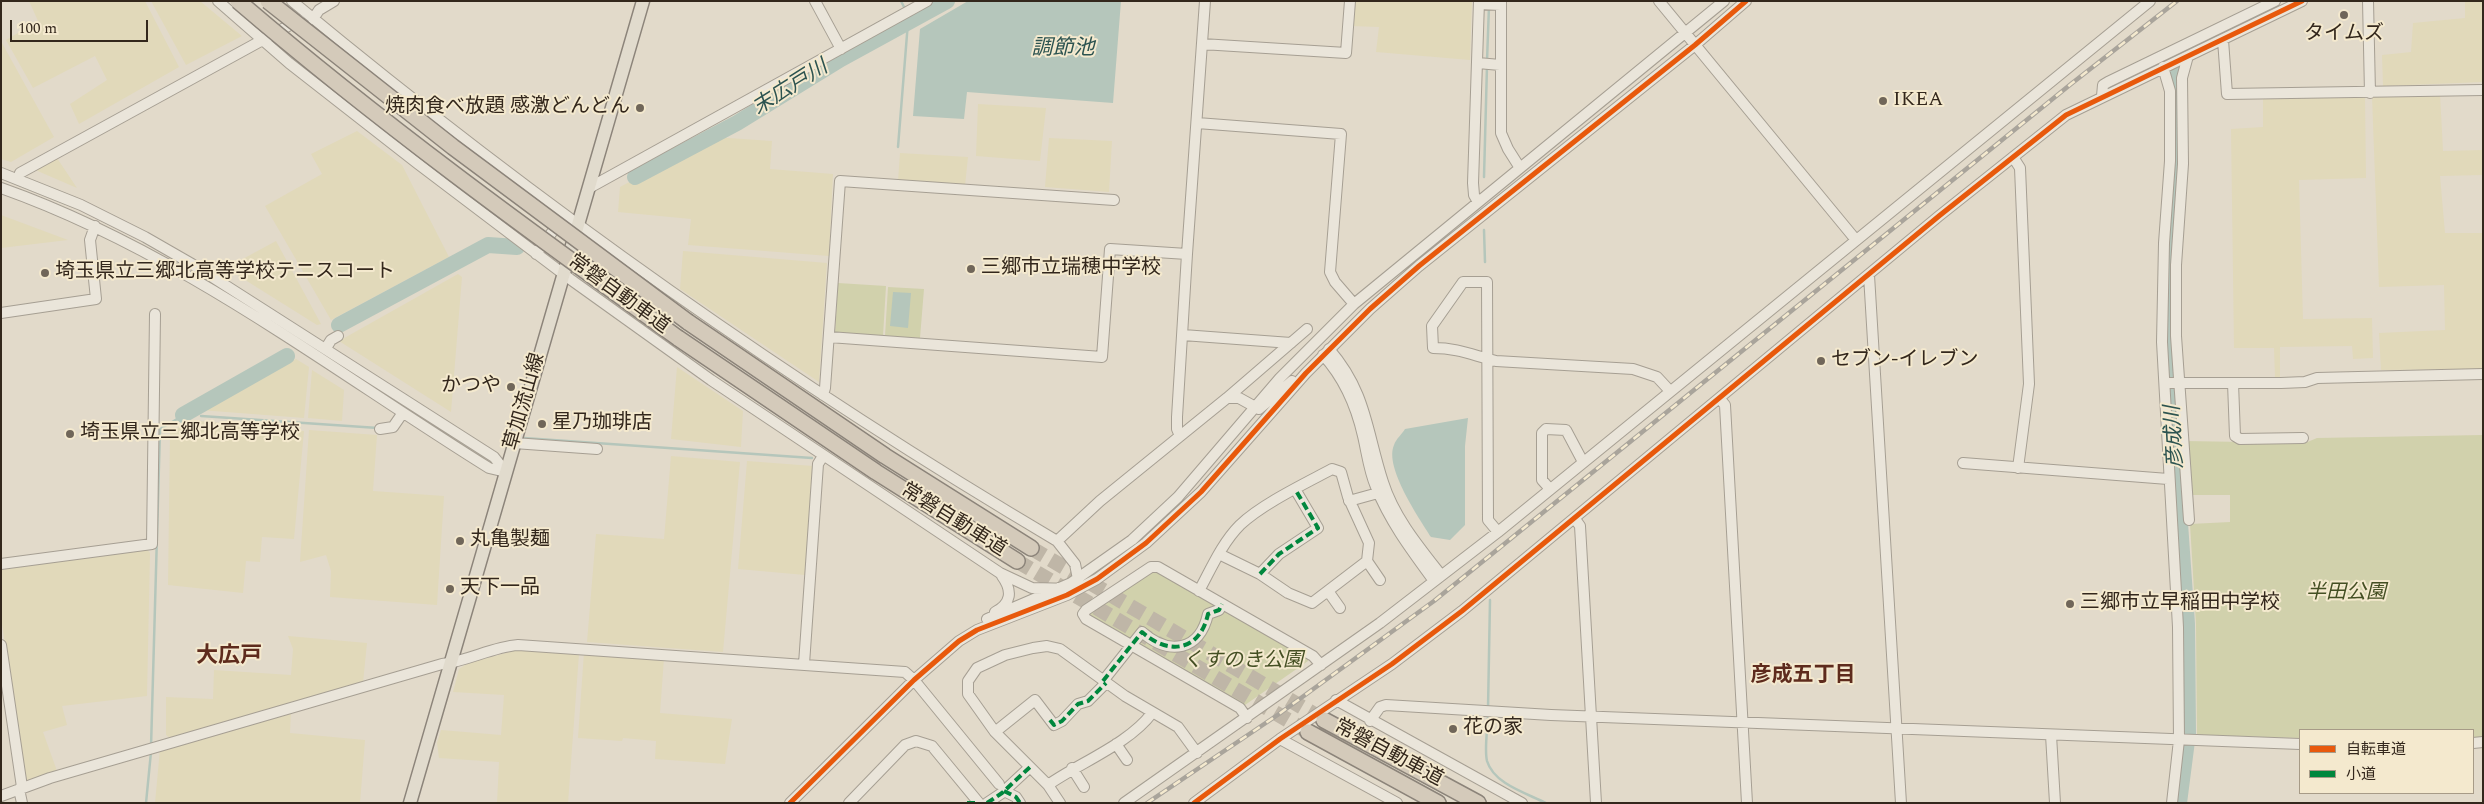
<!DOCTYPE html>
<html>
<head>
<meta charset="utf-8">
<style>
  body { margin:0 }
  #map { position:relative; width:2484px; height:804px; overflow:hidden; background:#e2daca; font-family:Spectral,"Noto Sans JP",serif }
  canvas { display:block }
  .frame { position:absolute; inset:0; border:2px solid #33271c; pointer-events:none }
  .legend { position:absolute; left:2299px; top:729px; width:175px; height:65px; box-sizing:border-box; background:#f4e9ce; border:1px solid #a79b87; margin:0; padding:6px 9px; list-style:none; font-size:15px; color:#33271c }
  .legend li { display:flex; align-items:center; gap:10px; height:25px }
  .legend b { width:25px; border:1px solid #a79b87 }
  .scale { position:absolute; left:10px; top:20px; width:138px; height:22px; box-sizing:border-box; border:2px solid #33271c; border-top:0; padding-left:6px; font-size:15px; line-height:18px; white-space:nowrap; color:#33271c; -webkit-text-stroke:4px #f4e9ce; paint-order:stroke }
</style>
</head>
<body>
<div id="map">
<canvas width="2484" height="804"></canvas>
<div class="frame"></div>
<ul class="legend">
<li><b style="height:6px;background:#e8590c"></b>自転車道</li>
<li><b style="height:6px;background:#00873e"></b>小道</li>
</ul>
<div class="scale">100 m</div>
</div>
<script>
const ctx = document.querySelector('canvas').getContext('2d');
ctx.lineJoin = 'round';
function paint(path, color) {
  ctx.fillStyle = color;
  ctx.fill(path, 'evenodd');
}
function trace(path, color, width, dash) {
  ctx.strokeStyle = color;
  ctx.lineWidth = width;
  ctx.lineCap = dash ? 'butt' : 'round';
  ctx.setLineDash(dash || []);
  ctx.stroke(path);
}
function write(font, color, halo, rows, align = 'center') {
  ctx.font = font + ' Spectral,"Noto Sans JP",serif';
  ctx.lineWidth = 4;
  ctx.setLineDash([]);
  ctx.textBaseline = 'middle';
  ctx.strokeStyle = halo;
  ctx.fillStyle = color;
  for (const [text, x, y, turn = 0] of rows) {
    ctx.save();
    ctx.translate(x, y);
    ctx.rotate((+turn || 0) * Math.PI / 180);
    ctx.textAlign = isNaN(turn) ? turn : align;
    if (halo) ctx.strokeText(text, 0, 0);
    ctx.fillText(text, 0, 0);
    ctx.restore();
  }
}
paint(new Path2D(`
  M29,1h116l34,66 -100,57 -9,-20 37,-24 -12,-24 -62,32 -27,-48 32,-19z
  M151,1h49l42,35 -56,29z
  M1354,1h118l-2,59 -94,-8 3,-25 -27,-1z
  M2465,1h18v81l-100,4 -1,-31 29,-3 2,-29 52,-5z
  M2,43l52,94 -43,25 -10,-3z
  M2440,94l3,57 40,-1v25l-43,1 5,57h38v136l-102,1 -2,-37 66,-3 -1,-45 -65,2 -7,-191z
  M2365,97l1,81 -67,2 4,139 69,-1 1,40 -20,1 -1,-13 -72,1v31h-5l-1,-30h-40l-3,-219 32,-2v-28z
  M978,104l68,4 -6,53 -64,-5z
  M357,131l45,34 47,92 -118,63 -66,-114 57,-32 -11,-20z
  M714,137l58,4 -2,28 63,5 -4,82 -141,-11 3,-26 -73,-7 2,-25z
  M1049,138l63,3 -3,51 -64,-5z
  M900,153l68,4 -3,29 -67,-5z
  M57,158l20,30 -44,-19z
  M1,215l67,25 -67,8z
  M276,241l45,83 -4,1 -91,-57z
  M683,251l144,12 -8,119 -139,-93z
  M458,274l4,3 -11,135 -112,-71z
  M296,359l13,8 -5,51 -104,-8z
  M677,367l66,44 -2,36 -70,-8z
  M312,370l32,20 -2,31 -34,-3z
  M190,420l114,11 -10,108 -32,-2 -2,25 -14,-1 -3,32 -75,-8 2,-152z
  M309,430l68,5 -4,56 71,5 -7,109 -107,-8 1,-26 -5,-16 -26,7z
  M671,456l69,6 -17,190 -136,-10 9,-108 68,5z
  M747,461l66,5 -8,109 -67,-6z
  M147,549l3,4 -3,143 -85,10 5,19 -24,7 14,39 -32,10 -24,-164v-47z
  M288,636l79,7 -4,40 -193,55 -4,-3v-38l47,2 1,-29 77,5 2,-26z
  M517,650l62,4 -11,149h-71l2,-41 -60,-4 -2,-15 4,-13 60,5 3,-40 -51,-3 6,-23 9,-6z
  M584,652l80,6 -4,55 72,6 -7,45 -70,-5 1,-18 -33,-3 -1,3 -44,-3z
  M291,712l-1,21 75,7 -5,63h-205l5,-54z`), '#e1d9ba');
paint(new Path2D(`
  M838,283l48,3 -3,50 -48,-3z
  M888,287l36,2 -4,49 -35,-2z
  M2483,435v302h-10v-7h-173v8l-103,-3 -1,-111 -6,-100 40,-2v-27h-41l-5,-54 121,2 12,-5z
  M1152,571h5l151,86v4l-63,44 -155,-90v-4z`), '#d1d1ac');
paint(new Path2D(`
  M968,1h153l-8,102 -146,-11 -3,27 -51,-3 7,-87z
  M893,292l18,1 -3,35 -18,-2z
  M1468,418l-3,28v79l-15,15 -19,-3c-12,-19 -47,-70 -37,-92 2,-6 8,-11 11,-16z`), '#b5c6bb');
trace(new Path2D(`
  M901,1l4,8
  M1487,61l2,-55
  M898,147l10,-125
  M1484,177l3,-111
  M1484,230l1,32
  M201,416l177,12
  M524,438l288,20
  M1488,709l2,-109
  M1488,714c0,14 -4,34 -1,47 7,23 39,32 59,42
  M151,747l9,-318 24,-14
  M146,803l5,-51`), '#b5c6bb', 2.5);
trace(new Path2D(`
  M2176,71l2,83 -8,84v101l3,38 1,60 13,187 1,109 -9,70
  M635,177l102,-54 104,-64 106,-58
  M339,325l149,-80 29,2
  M183,415l104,-59`), '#b5c6bb', 16);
trace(new Path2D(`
  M1031,548l293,172
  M1017,561l291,171`), '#bfb6a7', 15, [15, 8]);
const minor = new Path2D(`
  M218,1l71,62 128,100 153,116 141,101 289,193 32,15 43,1
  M292,1c240,199 496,381 765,540l18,23 4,20
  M815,1l26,48
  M1501,1v132l7,16 12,19
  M1659,1l197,239
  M2368,1l2,92
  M1479,4l22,1
  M313,19l6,-9 15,-9
  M2223,40l4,54 256,-4
  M1202,44l144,9 4,-52
  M2188,56l-6,22 1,86 -7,101v71l13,184
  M1478,63l22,2
  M2163,67l7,24v70l-6,82 -2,99 16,285 1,113 -7,63
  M2102,96l1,-11 5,-3 167,-81
  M1197,123l144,11 -11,138 5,10 19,22
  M2013,157l7,11 9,216 -11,84
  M1,173l80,32 64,32 47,27 302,193 12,15
  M18,179l2,-6 279,-153
  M1,188c178,63 329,181 488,280l17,4
  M589,188l338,-187
  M1478,202l-4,-7 -1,-12 6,-182
  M536,254l25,-34
  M1187,254l18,-253
  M1869,275l32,528
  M1,313l95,-14 -6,-59 5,-14
  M1183,335l108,8
  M829,337l273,20 8,-108 77,5 -10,163v12l3,7
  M326,348l5,-8 7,-4
  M1329,349c38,44 37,81 54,133 11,35 36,65 58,93
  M1323,355c21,23 33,50 40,81 4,17 6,35 13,51 14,35 36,64 58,94
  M2165,383h116l24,-1 12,-4 166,-4
  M2233,383l2,53 5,3 63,-1
  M823,395l2,-7 15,-207 274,19
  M1227,398l80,-69
  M1720,399l5,6 22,398
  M380,429l13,-2 9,-13
  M514,443l83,6
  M1963,463l205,16
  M1550,489l-8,-9v-47l4,-4 20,1 17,32
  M1349,501l29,-8
  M1575,519l5,7 16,277
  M1498,532l-10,-12 -1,-238h-24l-31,44 1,22c25,0 39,7 63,13l137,8 24,8 13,14
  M1057,541l43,-40 127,-103h12l20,11 33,-28
  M1367,561l13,19
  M1,564l151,-20 3,-230
  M1260,574l19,-20 39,-26 -23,-39
  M1199,591c12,-22 23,-48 41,-66 22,-21 64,-41 92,-56l9,3 7,25 21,46 -2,18 -55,42 -24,-10 -28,-19 -41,-20
  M1328,591l12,17
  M995,612c16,-8 18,-21 7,-36
  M987,619l84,-36 61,-43 46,-43 102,-119 74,-74 370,-303
  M1,645l21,142
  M804,664l14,-200 5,-8
  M1103,681l39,-49c27,24 58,19 66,-18l11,-4 3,-6
  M1336,700l186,103
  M1247,718l-7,-10 -154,-89 -3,-5 3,-4 65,-43h7l155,89 8,9
  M1370,721l10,-14 6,-2 165,10 749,29
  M995,732l40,-32 19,25 8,-4 16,-17 10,-3 18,-18
  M2051,735l4,68
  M1280,739l117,64
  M2473,743l10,-1
  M1116,744l11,16
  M1072,768l12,19
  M1048,785c31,-22 81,-41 104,-72
  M19,789l3,14
  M1004,791l12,6 4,6
  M1,796l49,-18 392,-114c26,-3 50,-17 76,-19l387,27 9,8 85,104
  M790,803l124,-123 45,-39 18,-11 90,-35 30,-16 49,-36 55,-51 105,-119 64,-64 49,-43 276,-221 51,-44
  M849,803l56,-58 11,-4 16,5 47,57
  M987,803l15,-10 28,-26
  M1060,803l-12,-18 -53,-53 -27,-38v-13l9,-13 28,-13 28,-7 14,-2 13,3 65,47 53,31 19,26
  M1124,803l256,-180 118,-91 652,-531
  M1194,803l86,-64 112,-75 70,-53 477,-395 127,-101 236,-114`);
const major = new Path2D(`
  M410,803l233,-802`);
const highway = new Path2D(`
  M688,322l197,134 146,92
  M678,338l198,134 141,89
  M1324,720l154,83
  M1308,732l130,71`);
trace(minor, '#a69f93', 12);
trace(major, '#8c847a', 15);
trace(highway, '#8c847a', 18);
trace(minor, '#eae5da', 10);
trace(major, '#e1dbcd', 12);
trace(highway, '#d4caba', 15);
const rail = new Path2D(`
  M1147,803l132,-89 155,-113 637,-517 106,-83`);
trace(rail, '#a9a49b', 4.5);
trace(rail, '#f4e9ce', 2.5, [8]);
const highwayBridge = new Path2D(`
  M238,1c140,120 290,229 440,337
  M268,1l185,146 235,175`);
trace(highwayBridge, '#8c847a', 18, []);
trace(highwayBridge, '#d4caba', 15);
trace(new Path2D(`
  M1260,574l19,-20 39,-26 -23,-39
  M1103,681l39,-49c27,24 58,19 66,-18l11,-4 3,-6
  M1050,720l4,5 8,-4 16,-17 10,-3 18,-18
  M1004,791l12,6 4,6
  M967,803h11
  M987,803l15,-10 28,-26`), '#00873e', 4, [8, 4]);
trace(new Path2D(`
  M790,803l124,-123 45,-39 18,-11 90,-35 30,-16 49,-36 55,-51 105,-119 64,-64 49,-43 276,-221 51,-44
  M1194,803l86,-64 112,-75 70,-53 477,-395 127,-101 236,-114`), '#e8590c', 5);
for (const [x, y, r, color] of [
  [2344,15,5,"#706659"],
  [1883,101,5,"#706659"],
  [640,108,5,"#706659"],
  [971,269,5,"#706659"],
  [45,273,5,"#706659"],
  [1821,361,5,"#706659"],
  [511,387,5,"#706659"],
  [542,424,5,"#706659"],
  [70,434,5,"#706659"],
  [460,541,5,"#706659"],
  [450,589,5,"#706659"],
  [2070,604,5,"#706659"],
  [1453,729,5,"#706659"]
]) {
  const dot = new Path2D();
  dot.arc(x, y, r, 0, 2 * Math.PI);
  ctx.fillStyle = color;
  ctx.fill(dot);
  trace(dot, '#f4e9ce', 2);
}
write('20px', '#33271c', '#f4e9ce', [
  ["タイムズ",2344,35,"center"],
  ["IKEA",1893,101],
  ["焼肉食べ放題 感激どんどん",630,108,"right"],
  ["三郷市立瑞穂中学校",981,269],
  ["埼玉県立三郷北高等学校テニスコート",55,273],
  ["セブン-イレブン",1831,361],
  ["かつや",501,387,"right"],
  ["星乃珈琲店",552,424],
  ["埼玉県立三郷北高等学校",80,434],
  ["丸亀製麺",470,541],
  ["天下一品",460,589],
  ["三郷市立早稲田中学校",2080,604],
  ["花の家",1463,729]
], 'left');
write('20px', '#33271c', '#f4e9ce', [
  ["常磐自動車道",618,295,36],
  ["草加流山線",526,402,-74],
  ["常磐自動車道",953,521,32],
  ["常磐自動車道",1388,754,28]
]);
write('italic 20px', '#444f23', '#f4e9ce', [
  ["半田公園",2346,594],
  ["くすのき公園",1243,662]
]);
write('italic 21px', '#2c5350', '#f4e9ce', [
  ["調節池",1063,50],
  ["末広戸川",791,89,-32],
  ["彦成川",2176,437,-93]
]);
write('bold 21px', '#5e2b1d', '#f4e9ce', [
  ["彦成五丁目",1803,677]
]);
write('bold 22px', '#5e2b1d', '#f4e9ce', [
  ["大広戸",229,658]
]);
</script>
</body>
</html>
